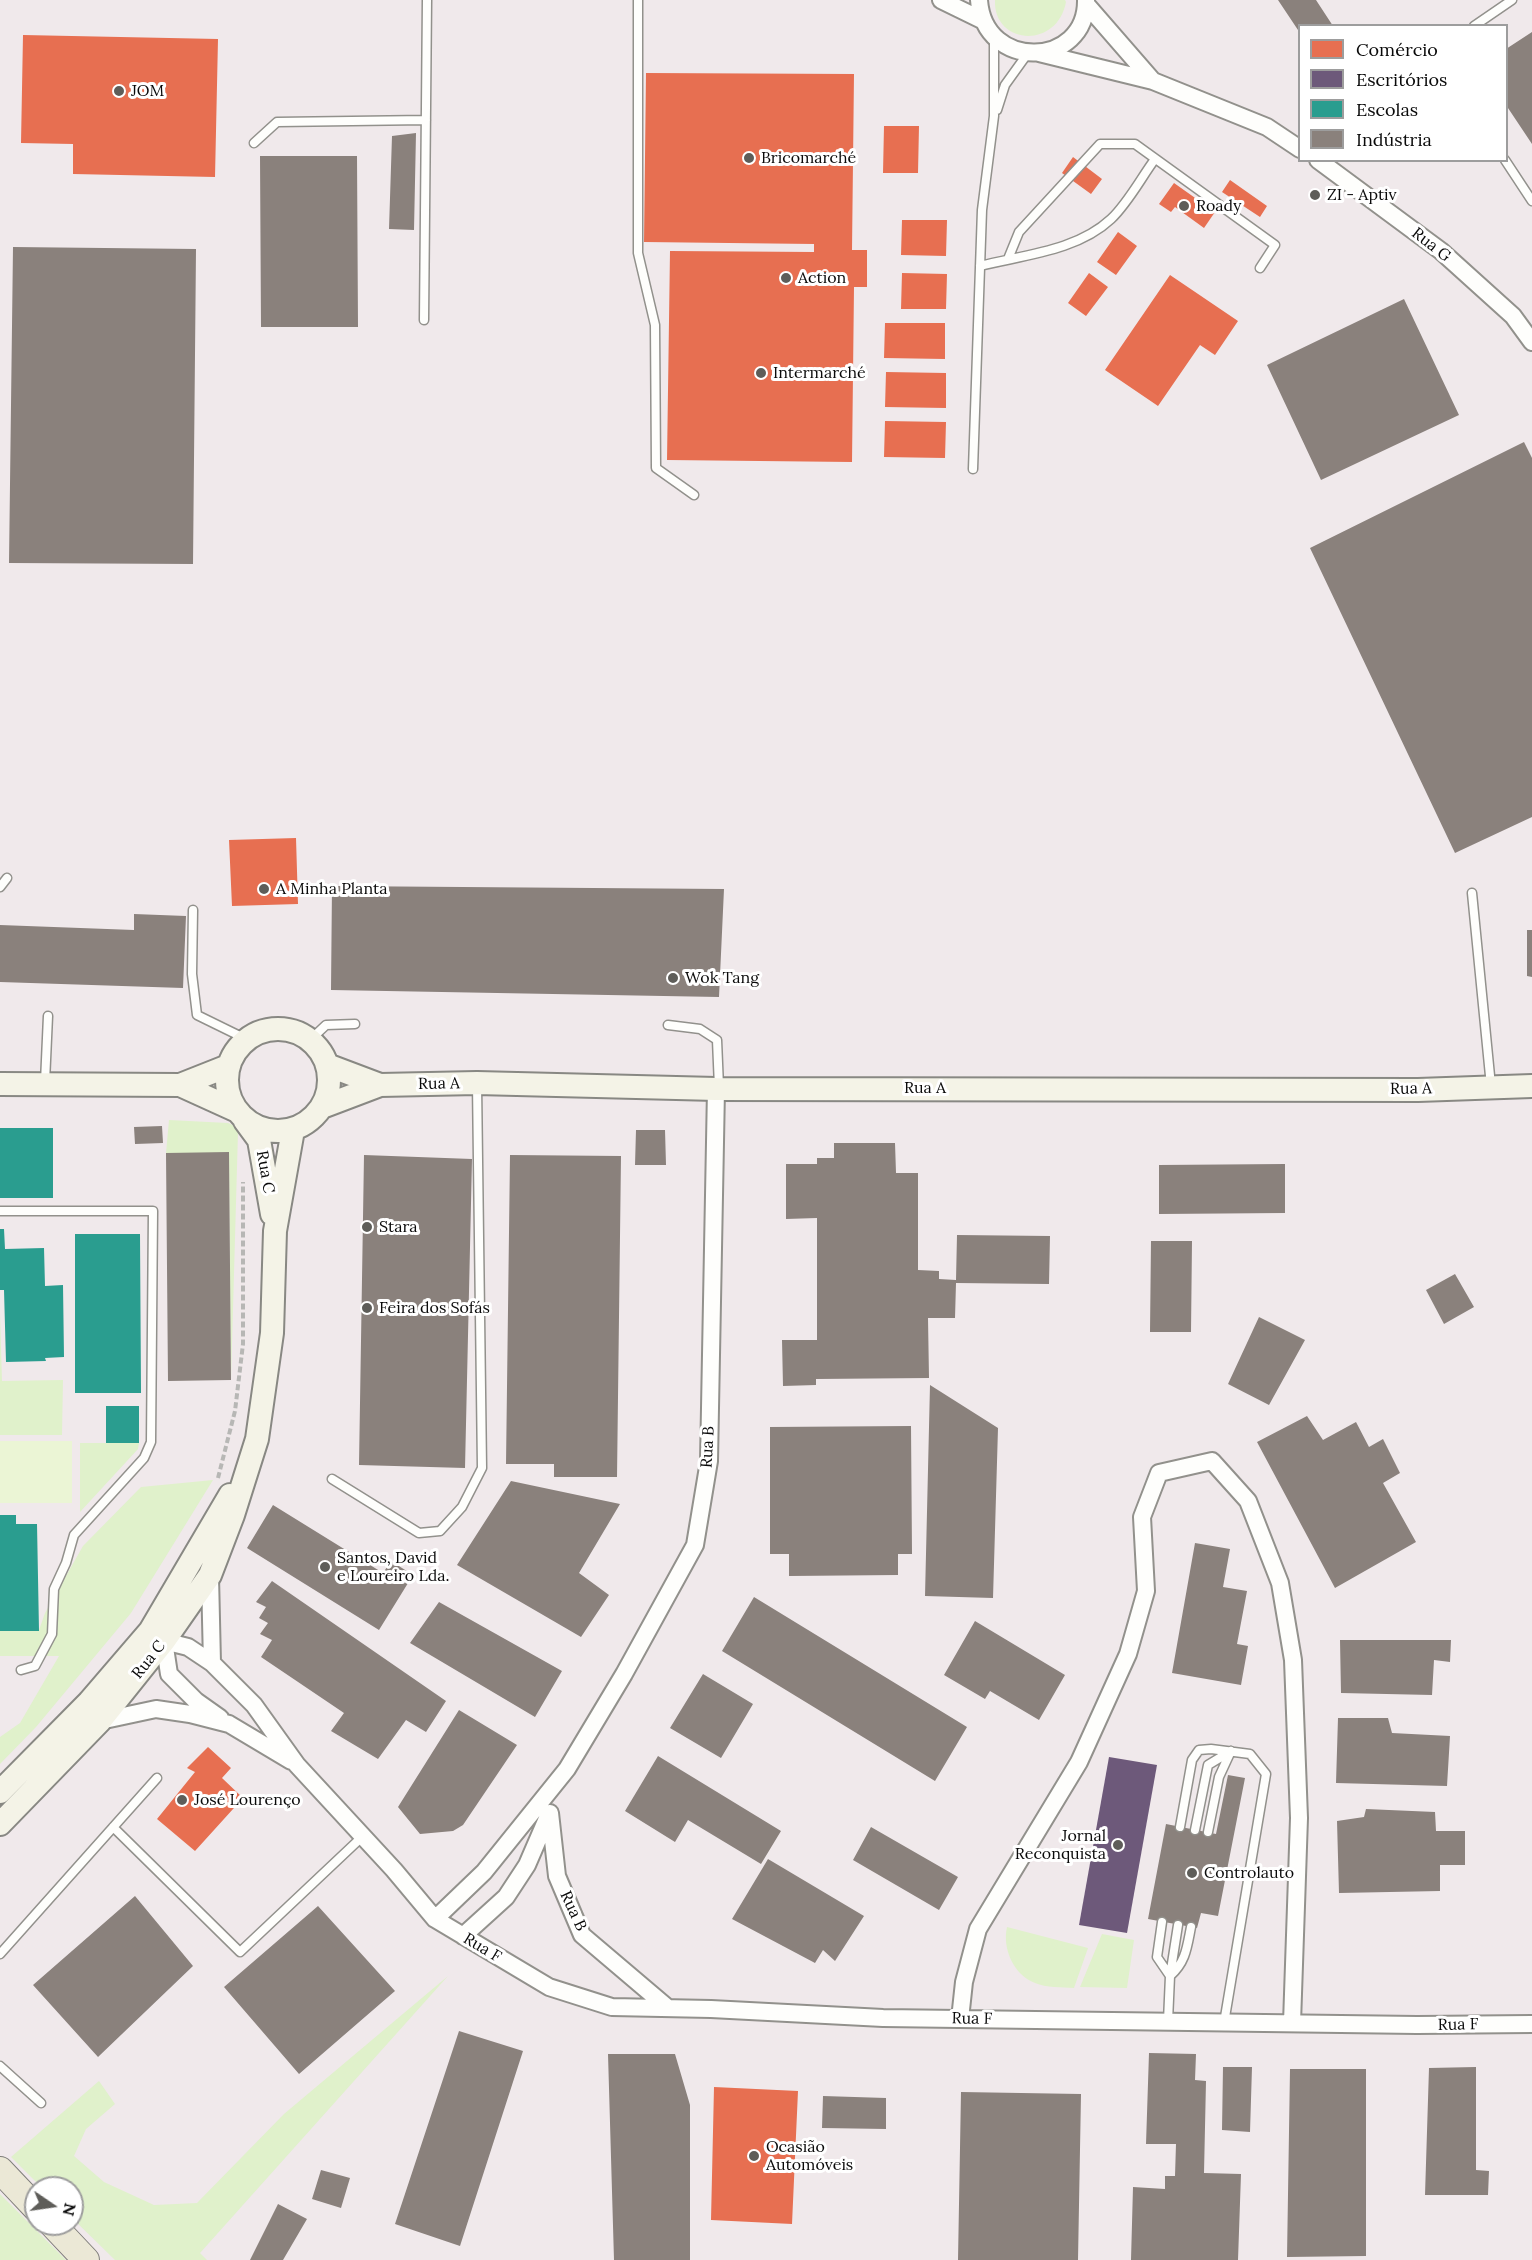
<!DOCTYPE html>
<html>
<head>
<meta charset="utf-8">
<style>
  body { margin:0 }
  #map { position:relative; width:1532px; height:2260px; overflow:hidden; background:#f9f8ed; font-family:Lora,serif }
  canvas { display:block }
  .legend { position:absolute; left:1298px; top:24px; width:210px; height:138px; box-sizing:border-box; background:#fff; border:2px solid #9d9d9d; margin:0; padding:8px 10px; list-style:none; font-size:18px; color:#0a0a0a }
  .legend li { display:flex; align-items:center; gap:12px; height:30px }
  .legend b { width:30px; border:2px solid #9d9d9d }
  .north { position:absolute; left:24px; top:2176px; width:60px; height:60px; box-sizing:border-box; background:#fff; border:2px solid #9d9d9d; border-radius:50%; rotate:103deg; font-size:16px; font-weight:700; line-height:24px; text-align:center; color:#0a0a0a }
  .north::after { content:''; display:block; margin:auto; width:21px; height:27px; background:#5e5d59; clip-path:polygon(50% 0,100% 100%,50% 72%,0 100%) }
</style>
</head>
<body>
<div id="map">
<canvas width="1532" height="2260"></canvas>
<ul class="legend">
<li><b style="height:16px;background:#e76f51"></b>Comércio</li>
<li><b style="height:16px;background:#6d597a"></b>Escritórios</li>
<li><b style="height:16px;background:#2a9d8f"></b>Escolas</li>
<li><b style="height:16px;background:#8a817c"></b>Indústria</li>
</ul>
<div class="north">N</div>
</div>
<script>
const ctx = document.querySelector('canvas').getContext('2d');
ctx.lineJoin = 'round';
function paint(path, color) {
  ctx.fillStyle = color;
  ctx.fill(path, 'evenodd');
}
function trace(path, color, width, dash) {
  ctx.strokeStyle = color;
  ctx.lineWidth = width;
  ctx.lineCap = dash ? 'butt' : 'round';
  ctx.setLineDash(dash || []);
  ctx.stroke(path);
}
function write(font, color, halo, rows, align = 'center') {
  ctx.font = font + ' Lora,serif';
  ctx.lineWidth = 6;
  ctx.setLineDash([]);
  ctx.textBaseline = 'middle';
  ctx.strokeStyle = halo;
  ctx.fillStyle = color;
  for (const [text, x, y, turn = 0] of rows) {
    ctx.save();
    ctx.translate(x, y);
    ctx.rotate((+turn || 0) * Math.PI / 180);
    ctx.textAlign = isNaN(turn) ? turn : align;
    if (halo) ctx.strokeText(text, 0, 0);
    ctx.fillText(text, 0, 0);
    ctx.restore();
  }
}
paint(new Path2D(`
  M0,0h1532v2260h-1532zM1300,26h206v134h-206zM36,2188h36v36h-36z`), '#f0e9eb');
paint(new Path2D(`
  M995,0h70l1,2c-9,48 -73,43 -71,-2z
  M169,1120l59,3 7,3 3,6 -7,248 -2,-227h-63z
  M0,1313l2,68 61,-1 -1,55h-62z
  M80,1443h59l-1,6 -58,63z
  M213,1480l-82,133 -95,114 -36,37v-27l20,-14 39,-67h-59v-25l39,-1 6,-17 38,-67 58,-59z
  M1007,1927l81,21 -14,40c-12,-1 -28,0 -39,-5 -21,-8 -33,-34 -28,-56z
  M1102,1934l32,6 -7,48 -47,-1z
  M448,1976l-248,277 7,7h-92l-43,-42v-30h-30l-31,-31 88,-76 16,23 -29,25 -12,27 30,26 50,23 43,-2 87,-89z
  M0,2194l66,66h-66z`), '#e0f1cb');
paint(new Path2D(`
  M0,1441h72v62h-72z`), '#ebf5d5');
paint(new Path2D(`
  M23,35l195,4 -3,138 -142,-3v-30l-52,-1z
  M646,73l208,1 -2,176h15v37h-13l-2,175 -185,-2 3,-209 144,1v-8l-170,-2z
  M884,126h35l-1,47h-35z
  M1073,157l29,22 -11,15 -29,-21z
  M1230,180l37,26 -7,11 -38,-25z
  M1174,183l41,29 -11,16 -29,-21 -4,5 -12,-8z
  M902,220h45l-1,36 -45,-1z
  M1118,232l19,14 -21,29 -19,-13z
  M902,273l45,1 -1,35h-45z
  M1089,273l19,14 -22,29 -18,-13z
  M1170,275l68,46 -23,34 -15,-10 -42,61 -53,-36z
  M885,323h60v36l-61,-1z
  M886,372l60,1v35l-61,-1z
  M885,421l61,1 -1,36 -61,-1z
  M296,838l2,66 -66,2 -3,-66z
  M208,1747l23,21 -9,10 21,20 -48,53 -38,-32 38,-47 -8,-4z
  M714,2087l84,4 -6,133 -81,-4z`), '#e76f51');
paint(new Path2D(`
  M1109,1757l48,8 -30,168 -48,-8z`), '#6d597a');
paint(new Path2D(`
  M0,1128h53v70h-53z
  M0,1229h4l1,20 39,-1 1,38 18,-1 1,72 -19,1 1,3 -40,1 -2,-72h-4z
  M75,1234h65l1,159h-66z
  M106,1406h33v37h-33z
  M0,1515h16v9h21l2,107h-39z`), '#2a9d8f');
paint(new Path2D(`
  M1278,0h38l17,26h-33v7z
  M1532,32v112l-26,-39v-56z
  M416,133l-2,97 -25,-1 3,-93z
  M260,156h97l1,171h-97z
  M13,247l183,2 -3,315 -184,-1z
  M1404,299l55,116 -138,65 -54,-115z
  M1524,442l8,16v359l-77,36 -145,-305z
  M332,886l392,3 -5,108 -388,-7z
  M134,914l52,2 -3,72 -183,-6v-57l134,5z
  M1527,930h5v47l-5,-1z
  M162,1126l1,17 -28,1 -1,-17z
  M636,1130h29l1,35h-31z
  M834,1143h61l1,30h22v97l21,1v8l17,1 1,-45 93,1 -1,48 -93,-1 -1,35h-27l1,60 -113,1v6l-33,1 -1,-46h35v-122l-31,1v-55h31v-6h17z
  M229,1152l2,228 -63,1 -2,-228z
  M364,1155l108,4 -7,309 -106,-3z
  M510,1155l111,1 -4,321h-63v-13h-48z
  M1285,1164v49l-126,1v-49z
  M1151,1241h41l-1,91h-41z
  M1455,1274l19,33 -30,17 -18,-34z
  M1259,1317l46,23 -36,65 -41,-21z
  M930,1385l68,43 -5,170 -68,-2z
  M1307,1416l16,24 33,-18 13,25 14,-8 17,34 -17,10 33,59 -81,46 -78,-146z
  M911,1426l1,128h-14v21l-109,1v-22h-19v-127z
  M511,1481l109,23 -41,69 30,22 -28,42 -124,-72z
  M273,1505l110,68 8,-12 22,14 -34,55 -132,-82z
  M1195,1543l35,6 -7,38 24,4 -10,53 11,2 -7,39 -69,-12z
  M272,1581l174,120 -20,31 -20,-12 -28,39 -47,-28 13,-18 -83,-56 11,-17 -12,-6 8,-11 -9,-5 7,-11 -10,-5z
  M754,1597l213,130 -32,54 -213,-130z
  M439,1602l123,69 -27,46 -125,-74z
  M975,1621l90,54 -26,45 -49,-29 -5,8 -41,-24z
  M1340,1640h111l-1,22 -16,-2 -2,35 -91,-2z
  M703,1674l50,30 -32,54 -51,-30z
  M459,1710l58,35 -54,80 -10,6 -33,3 -22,-27z
  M1338,1718h50l4,15 58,3 -3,50 -111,-3z
  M658,1756l123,75 -20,33 -73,-44 -13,22 -50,-31z
  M1228,1775l17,3 -27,138 -17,-3 -4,15 -49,-9 18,-95 50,10z
  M1366,1809l69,3 1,19h29v34h-25v26l-101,2 -2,-72 27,-4z
  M871,1827l87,50 -19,33 -86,-50z
  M768,1859l96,57 -29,45 -12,-11 -8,13 -83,-44z
  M135,1896l58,70 -95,91 -65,-72z
  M318,1906l77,85 -96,83 -75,-87z
  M459,2031l64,20 -63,195 -65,-22z
  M1149,2053l47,1 -1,26 11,1 -2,92 37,1 -3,86h-107l2,-73 32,2v-13h10l1,-32h-30z
  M608,2054h67l15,51v155h-76z
  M1223,2067h29l-2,65 -28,-2z
  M1476,2067v103l13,1 -1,24h-63l4,-127z
  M1290,2069h76v187l-79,1z
  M961,2092l120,2 -3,166h-120z
  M823,2096l63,2v31l-64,-1z
  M321,2170l29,8 -9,30 -29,-9z
  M278,2204l29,15 -24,41h-33z`), '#8a817c');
const lane = new Path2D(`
  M638,0v253l17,72 1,143 38,27
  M1474,26l38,-26
  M997,110l8,-25 23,-32
  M254,143l23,-21 149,-2
  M1505,160l27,41
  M1008,259l11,-27 81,-88h35l140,101 -15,23
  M980,266c43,-11 97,-15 131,-47 17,-16 30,-41 44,-60
  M424,320l3,-320
  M973,469l9,-259 12,-94v-79
  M0,887l7,-9
  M1472,893l19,193
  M193,910l-1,64 5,41 49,24
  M668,1025l32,4 17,11 2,47
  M310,1040l16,-15 29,-1
  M45,1082l3,-66
  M0,1211h153l-2,231 -7,16 -70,77 -8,28 -12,26 -2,45 -17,32 -14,4
  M332,1479l87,54 21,-2 22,-24 20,-39 -5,-384
  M113,1827l127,125 123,-116
  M1180,1827l12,-67 7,-10 12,-1 39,5 16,20 -42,249
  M1195,1830l13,-65 23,-14
  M1208,1832l11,-55 12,-26
  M1162,1922l-5,35 13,19
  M0,1954l157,-176
  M1170,1976l8,-51
  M1168,2021l2,-45c16,-14 17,-29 21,-49
  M0,2066l41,37`);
const street = new Path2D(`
  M941,0l43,21
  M979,0c5,72 108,68 107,0
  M1086,4l67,77
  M1039,53l114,28 114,46 33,22
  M1318,160l123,91 72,65 19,26
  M210,1576l2,87 42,42 43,60 97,105 41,49 114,68 63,20 99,2 172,9 534,7 115,-1
  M157,1636l7,5 24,6 24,16
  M164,1641l5,33 27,27 24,17
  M100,1721l56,-12 34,5 39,10 62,37
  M550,1813l7,63 25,59 86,73
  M435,1919l49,-47 83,-103 57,-95 71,-129 14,-84 7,-372
  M463,1936l43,-39 21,-32 22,-51
  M960,2019l4,-37 14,-53 101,-167 49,-108 18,-63 -4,-74 17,-44 53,-12 36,40 32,82 13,77 6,158 -7,205`);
const secondary = new Path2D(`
  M227 1080a51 51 0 1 1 102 0a51 51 0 1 1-102 0Z
  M327,1065l53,20
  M0,1084l180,1 48,-19
  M180,1085l55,25
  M322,1107l58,-22 97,-2 239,6 702,1 114,-4
  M245,1121l14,19 13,74
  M0,1792l89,-90 61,-71 80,-136
  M0,1824l100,-103 64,-80 46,-66 23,-60 24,-76 15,-106 3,-102 18,-101`);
const primary = new Path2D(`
  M0,2170l36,38
  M52,2224l34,36`);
trace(lane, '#92918c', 11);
trace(street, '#92918c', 20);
trace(secondary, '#888883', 26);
trace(primary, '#7f7e7a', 28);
trace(new Path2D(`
  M218,1478l17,-67 8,-67v-162`), '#b7b7b5', 4, [6, 3]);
trace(lane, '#fefefc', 8);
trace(street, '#fefefc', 16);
trace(secondary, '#f4f3e7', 22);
trace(primary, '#ebe8d6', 26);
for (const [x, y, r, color] of [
  [119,91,6,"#5e5d59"],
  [749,158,6,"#5e5d59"],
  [1315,195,6,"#5e5d59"],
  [1184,206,6,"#5e5d59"],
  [786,278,6,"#5e5d59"],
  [761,373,6,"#5e5d59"],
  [264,889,6,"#5e5d59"],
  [673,978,6,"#5e5d59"],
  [367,1227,6,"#5e5d59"],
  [367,1308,6,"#5e5d59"],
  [325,1567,6,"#5e5d59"],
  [182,1800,6,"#5e5d59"],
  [1118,1845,6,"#5e5d59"],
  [1192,1873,6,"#5e5d59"],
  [754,2156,6,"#5e5d59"]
]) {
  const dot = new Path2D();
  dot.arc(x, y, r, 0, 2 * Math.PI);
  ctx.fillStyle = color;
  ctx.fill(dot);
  trace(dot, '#fff', 2);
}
write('16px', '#0a0a0a', '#fff', [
  ["JOM",131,91],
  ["Bricomarché",761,158],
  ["ZI - Aptiv",1327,195],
  ["Roady",1196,206],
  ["Action",798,278],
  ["Intermarché",773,373],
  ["A Minha Planta",276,889],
  ["Wok Tang",685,978],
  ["Stara",379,1227],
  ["Feira dos Sofás",379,1308],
  ["Santos, David",337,1558],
  ["e Loureiro Lda.",337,1576],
  ["José Lourenço",194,1800],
  ["Jornal",1106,1836,"right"],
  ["Reconquista",1106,1854,"right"],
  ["Controlauto",1204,1873],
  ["Ocasião",766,2147],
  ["Automóveis",766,2165]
], 'left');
write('16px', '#0a0a0a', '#fff', [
  ["Rua G",1431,245,38],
  ["Rua A",439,1084,-1],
  ["Rua A",925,1088],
  ["Rua A",1411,1089,-1],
  ["Rua C",265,1172,80],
  ["Rua B",708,1447,-87],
  ["Rua C",149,1660,-52],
  ["Rua B",573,1911,65],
  ["Rua F",482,1948,31],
  ["Rua F",972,2019,1],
  ["Rua F",1458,2025,-1]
]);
</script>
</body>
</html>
